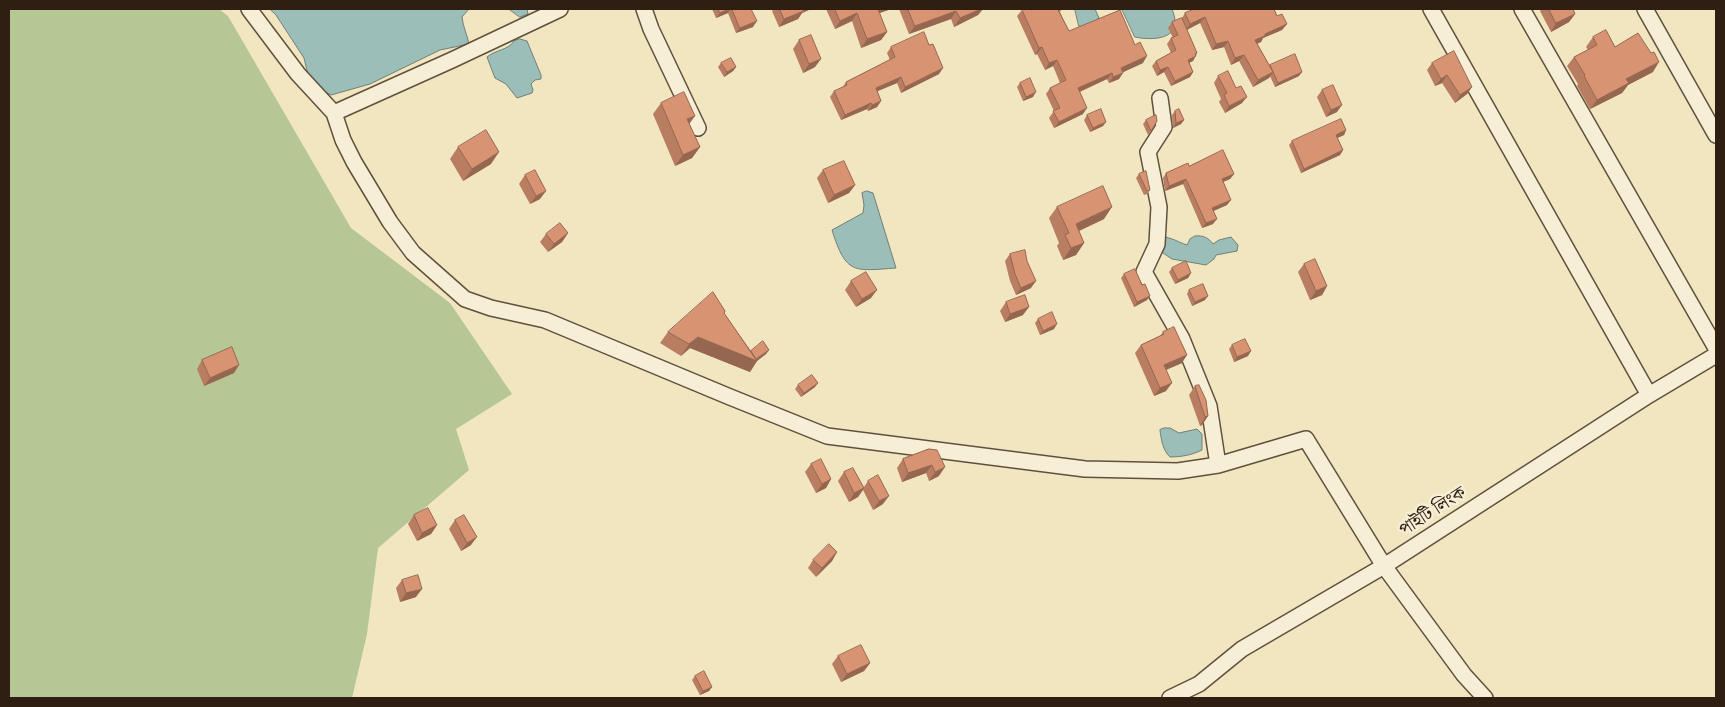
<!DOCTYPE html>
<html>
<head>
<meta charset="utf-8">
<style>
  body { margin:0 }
  #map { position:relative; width:1725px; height:707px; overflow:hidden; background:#f1e6c0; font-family:"Gentium Book Plus",serif }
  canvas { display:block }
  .frame { position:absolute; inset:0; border:10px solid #2f1e12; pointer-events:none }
</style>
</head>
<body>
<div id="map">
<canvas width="1725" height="707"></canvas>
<div class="frame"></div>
</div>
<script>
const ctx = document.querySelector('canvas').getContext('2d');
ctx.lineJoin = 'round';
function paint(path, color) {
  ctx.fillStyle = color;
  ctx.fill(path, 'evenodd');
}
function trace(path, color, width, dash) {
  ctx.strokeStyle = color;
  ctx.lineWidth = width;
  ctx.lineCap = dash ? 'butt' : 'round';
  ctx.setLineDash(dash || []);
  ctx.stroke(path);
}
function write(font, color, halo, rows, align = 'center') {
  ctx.font = font + ' "Gentium Book Plus","Noto Serif Bengali",serif';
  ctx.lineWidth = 5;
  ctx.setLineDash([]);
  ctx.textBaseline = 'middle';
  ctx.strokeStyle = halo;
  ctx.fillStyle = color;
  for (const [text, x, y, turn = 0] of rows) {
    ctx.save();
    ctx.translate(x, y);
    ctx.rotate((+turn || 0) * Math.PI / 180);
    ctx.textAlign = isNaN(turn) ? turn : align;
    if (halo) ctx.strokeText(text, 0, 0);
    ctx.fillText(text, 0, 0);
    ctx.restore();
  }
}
paint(new Path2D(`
  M9,9h210l9,7 123,212 99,75 62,91 -56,35 13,41 -91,78 -11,86 -15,64h-343z`), '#b7c695');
const water = new Path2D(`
  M270,9h199l-7,8c1,10 5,17 7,27l-29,6 -70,34 -39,11 -21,-12 -6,-25 -28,-43z
  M509,9h18l1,5 -8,3z
  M1075,9h20l4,9 -13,9 -7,-1z
  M1122,9h50c1,3 3,8 3,12 1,20 -27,19 -40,16z
  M520,39l7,2 14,34v4l-6,1 -4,4 2,6 -1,3 -15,5 -11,-14 -11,-6 -8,-21c8,-7 22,-7 27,-16z
  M867,191l6,2 23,75c-42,3 -50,7 -64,-38l31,-17 1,-8 -2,-12z
  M1195,236c8,-1 14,2 18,8l6,-4 12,-3 7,8 -1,6 -21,4 -2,4 -8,6 -34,-6 -9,-6 -2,-8 1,-8c9,0 16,5 25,8l3,-6z
  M1164,428h6l9,5 18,-4 5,5v16c-10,5 -21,7 -32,7 -7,-6 -9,-18 -10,-27z`);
paint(water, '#9cbeb9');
trace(water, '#707e76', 1);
const minor = new Path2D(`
  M249,9l49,65 36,39 9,27 11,22 36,60 23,31 52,46 26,9 54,12 185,77 97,39 258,33 93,2 40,-6 88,-26 78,127 80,109 21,23
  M644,9l7,20 47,99
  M1431,9l218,386
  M1522,9l194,339
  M1645,9l71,126
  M1160,98l4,29 -16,25 11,55 -2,37 -13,28 38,67 27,67 9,59
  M334,113l118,-53 108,-51
  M1170,698l29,-14 43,-35 142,-83 265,-171 67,-40`);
trace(minor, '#60503e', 18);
trace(minor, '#f6efd6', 15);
paint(new Path2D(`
  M712,9h39l2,18 -17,6 -8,-20 -12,5z
  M774,9h37l-9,4 -4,6 -19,8 -7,-16z
  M826,9h65l-12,4 8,19 -6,8 -20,8 -9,-27 -17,8z
  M899,9h84l-5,6 -24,12 -3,-8 -42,15z
  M1025,9h37l-2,3 9,19 74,32 -20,9 -4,7 -10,4 -2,-4 -27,13 3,22 -29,14 -5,-10 5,-7 -8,-17 4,-6 10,-5 -7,-17 -8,4 -8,-16 -2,1 -18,-39 5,-6z
  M1192,9h82l3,7 10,8 -5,6 -19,8 -2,4 -4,2 13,22v-1l29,11 -24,11 -5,-11 -1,2 -16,9 -14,-26 -8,4 -7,-18 -12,3 -12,-27 -13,7 10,23 -4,8 -4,2 4,9 -3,5 -19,9 -7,-14 -7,4 -5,-10 4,-5 15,-8 -4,-9 4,-6h2l-5,-10 4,-6 10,-4 3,-5 8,-3z
  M1542,9h31l2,5 -6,8 -18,10 -11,-21z
  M1593,37l22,10 38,25 -25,13 -6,8 -32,16 -13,-23 1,-2 -11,-18 7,-9 14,-7 -2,-3z
  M799,40l16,27 -12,6 -10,-24z
  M891,47l48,27 -38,19 -4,-10 -20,8 4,10 -4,6 -9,4 -1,-2 -26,11 -11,-23 4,-6 8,-3 4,-6 44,-22 -3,-7z
  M721,63l15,4 -3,4 -9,6 -6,-10z
  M1432,63l40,24 -5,7 -12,9 -13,-20 -7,3 -8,-16z
  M1218,76l24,27 -17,10 -6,-11 2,-3 -7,-16z
  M1020,83l13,14 -10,4 -6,-14z
  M1322,90l15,22 -11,5 -9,-20z
  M661,103l28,21 11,23 -8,11 -17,8 -22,-52z
  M1175,111l9,9 -3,4 -8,4 -1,-13z
  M1087,115l16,11 -13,6 -6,-12z
  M1146,120l11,1 -9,14 -5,-11z
  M1346,130l-2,5 -7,3 6,12 -3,5 -39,18 -12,-28 3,-4z
  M458,147l33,17 -28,17 -13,-22z
  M1189,166l45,8 -4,5 -7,3 4,23 -14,6v13l-11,4 -19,-44 -18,7 -2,-13 3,-5z
  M823,170l32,15 -6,8 -21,10 -11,-25z
  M1139,174l11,16 -3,4 -3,1 -8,-17z
  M525,175l15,24 -10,5 -11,-20z
  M1057,207l47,12 -25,12 5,12 -8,12 -13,5 -6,-14 2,-3 -10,-25z
  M568,233l-6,9 -14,10 -8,-10 6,-8z
  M1010,254l21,34 -15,7 -6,-14 -5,-20z
  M1304,264l23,22 -5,9 -12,5 -12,-28z
  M1172,268l19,5 -3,5 -13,6 -6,-12z
  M1124,274l23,26 -13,7 -13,-29z
  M851,281l20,17 -15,9 -11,-17z
  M1189,290l16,10 -13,6 -5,-12z
  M1006,302l17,13 -18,7 -5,-11z
  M725,311l-1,2 27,38 18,-1 -3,4 -9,7 -7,11 -60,-24 -9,8 -21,-13 8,-11z
  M1038,319l16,10 -14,6 -5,-12z
  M1163,332l19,31 -16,7v21l-12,5 -19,-43 6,-8 19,-9z
  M1232,345l16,11 -14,6 -5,-13z
  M202,360l32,13 -30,13 -7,-17z
  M798,385l17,2 -14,10 -6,-8z
  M1195,386l13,30 -6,9 -2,1 -11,-31z
  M929,449l10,27 -10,5 -3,-8 -24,9 -5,-14 6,-9z
  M811,464l20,15 -5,9 -10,5 -11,-21z
  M844,472l20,15 4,-6 15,23 -10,6 -10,-20 -5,7 -9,5 -11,-21z
  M414,515l23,10 -6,9 -14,7 -9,-17z
  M455,520l16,25 -10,6 -12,-22z
  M837,552l-5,9 -16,16 -8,-9 5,-8z
  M402,580l14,17 -16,5 -4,-14z
  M838,656l32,7 -6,8 -23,11 -9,-18z
  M695,676l17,11 -3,4 -9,4 -8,-15z`), '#b97e62');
paint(new Path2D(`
  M729,9h1l-2,4 -12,5 4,-5z
  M801,9h10l-9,4 -4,6 -19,8 5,-8z
  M877,9h14l-19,7z
  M981,9h2l-5,6 -24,12 6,-9z
  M956,11l-5,8 -42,15 6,-8z
  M857,13l-5,8 -17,8 5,-8z
  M1575,14l-6,8 -18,10 5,-9z
  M1205,17l-5,6 -14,7 4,-6z
  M757,21l-4,6 -17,6 4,-5z
  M1287,24l-5,6 -19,8 -2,4 -10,4 4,-6 10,-6z
  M887,32l-6,8 -20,8 6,-9z
  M1228,41l-4,6 -12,3 4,-6z
  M1042,47l-5,7 -2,1 4,-7z
  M1197,53l-4,8 -9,4 4,-5z
  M1244,55l-5,6 -8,4 4,-7z
  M1147,56l-4,7 -26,12 4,-7z
  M821,59l-6,8 -12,6 6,-9z
  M1057,60l-4,6 -8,4 4,-7z
  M1659,62l-6,10 -25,13 -6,8 -32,16 7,-9 29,-21z
  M736,67l-3,4 -9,6 3,-5z
  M1168,67l-4,5 -7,4 3,-6z
  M943,68l-4,6 -38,19 4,-6z
  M1193,72l-3,5 -19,9 4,-5z
  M1273,72l-4,6 -16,9 5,-7z
  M1302,72l-3,4 -24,11 3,-4z
  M1112,73l-5,6 -33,15 4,-6z
  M1123,73l-4,6 -10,4 4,-6z
  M1447,75l-5,8 -7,3 6,-7z
  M901,77l-4,6 -26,11 5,-6z
  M1472,87l-5,7 -12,9 5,-8z
  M1036,92l-3,5 -10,4 3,-4z
  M1247,97l-5,6 -17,10 4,-7z
  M881,101l-4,6 -9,4 4,-6z
  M871,103l-4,6 -26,11 4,-5z
  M1342,105l-5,7 -11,5 5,-7z
  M1087,108l-4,6 -29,14 5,-6z
  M695,116l-8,11v-8z
  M1184,120l-3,4 -8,4 3,-5z
  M1106,122l-3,4 -13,6 3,-4z
  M1346,130l-2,5 -11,5 3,-5z
  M700,147l-8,11 -17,8 8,-11z
  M1343,150l-3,5 -39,18 3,-4z
  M499,152l-8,12 -28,17 9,-12z
  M1234,174l-4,5 -12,5 4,-5z
  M1186,179l-3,5 -18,7 4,-5z
  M855,185l-6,8 -21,10 6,-8z
  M546,191l-6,8 -10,5 6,-8z
  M1231,200l-4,5 -18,8 3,-5z
  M1112,207l-8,12 -36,17 8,-12z
  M1217,219l-4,5 -11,4 4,-5z
  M568,233l-6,9 -14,10 6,-8z
  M1084,243l-8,12 -13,5 8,-12z
  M1191,273l-3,5 -13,6 3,-4z
  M1036,281l-5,7 -15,7 5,-7z
  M1327,286l-5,9 -12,5 6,-9z
  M877,290l-6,8 -15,9 6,-8z
  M1150,296l-3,4 -13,7 3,-5z
  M1208,296l-3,4 -13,6 3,-4z
  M1029,307l-6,8 -18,7 5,-8z
  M1057,324l-3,5 -14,6 3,-4z
  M698,337l58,23 13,-10 -3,4 -9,7 -7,11 -60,-24 -9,8 8,-12z
  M1251,351l-3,5 -14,6 3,-5z
  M1187,355l-5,8 -24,10 6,-8z
  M239,365l-5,8 -30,13 6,-8z
  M818,383l-3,4 -14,10 3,-4z
  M1172,383l-6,8 -12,5 6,-8z
  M1208,416l-6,9 -2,1 5,-9z
  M932,465l-6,8 -24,9 6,-9z
  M945,467l-6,9 -10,5 6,-9z
  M831,479l-5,9 -10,5 6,-9z
  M864,488l-6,9 -9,5 5,-9z
  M889,496l-6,8 -10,6 6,-9z
  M437,525l-6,9 -14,7 5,-8z
  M477,537l-6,8 -10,6 6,-8z
  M837,552l-5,9 -16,16 6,-9z
  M422,589l-6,8 -16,5 6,-9z
  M870,663l-6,8 -23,11 6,-8z
  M712,687l-3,4 -9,4 3,-4z`), '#966750');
const building = new Path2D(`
  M718,9h11l-9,4z
  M732,9h19l6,12 -17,7z
  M780,9h23l1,2 -20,8z
  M835,9h43l9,23 -20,7 -10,-26 -17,8z
  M908,9h73l-21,9 -4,-7 -41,15z
  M1025,9h35l-2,1 11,21 51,-21 15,35 5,-3 7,14 -26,12 2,5 -10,4 -1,-4 -34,15 9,20 -28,14 -6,-11 7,-3 -10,-20 16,-8 -9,-20 -8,3 -7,-16 -3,1 -17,-38z
  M1195,9h79l3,7 5,-2 5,10 -22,10v2l-10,4 18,32 -15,8 -14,-25 -9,3 -7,-17 -12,3 -11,-27 -15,7 -5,-11z
  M1549,9h24l2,5 -19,9z
  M1182,18l15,35 -2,1 1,2 -8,4 5,12 -18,9 -7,-14 -8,3 -4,-9 20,-11 -5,-12 7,-3 -6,-13z
  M1606,30l9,17 23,-14 13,20 3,-1 5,10 -33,17 3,4 -32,17 -13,-24 1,-1 -11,-18 23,-12 -4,-8z
  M924,32l5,13 4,-1 10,24 -38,19 -4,-10 -25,11 5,13 -9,4 -1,-2 -26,12 -11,-24 13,-6 -1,-3 49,-25 -4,-10z
  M811,35l10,24 -12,5 -10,-24z
  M1454,51l18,36 -12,8 -13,-20 -6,4 -9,-16z
  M1295,54l7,18 -24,11 -8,-18z
  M731,58l5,9 -9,5 -6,-9z
  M1228,71l8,17 5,-2 6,11 -18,9 -5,-11 3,-2 -9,-17z
  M1030,78l6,14 -10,5 -6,-14z
  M1333,85l9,20 -11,5 -9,-20z
  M684,92l11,24 -8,3 13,28 -17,8 -22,-52z
  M1101,109l5,13 -13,6 -6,-13z
  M1179,109l5,11 -8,3 -1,-12z
  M1156,115l1,6 -6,10 -5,-11z
  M1341,119l5,11 -10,5 7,15 -39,19 -12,-28z
  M486,130l13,22 -27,17 -14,-22z
  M1223,150l11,24 -12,5 9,21 -19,8 5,11 -11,4 -20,-44 -17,7 -3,-13 22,-10 1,3z
  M844,161l11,24 -21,10 -11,-25z
  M535,170l11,21 -10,5 -11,-21z
  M1146,171l4,19 -3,1 -8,-17z
  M1103,186l9,21 -36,17 8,19 -13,5 -6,-13 4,-2 -12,-26z
  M560,223l8,10 -14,11 -8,-10z
  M1025,250l2,11 9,20 -15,7 -6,-14 -5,-20z
  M1315,259l12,27 -11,5 -12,-27z
  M1186,261l5,12 -13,7 -6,-12z
  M1135,269l7,16 3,-1 5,12 -13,6 -13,-28z
  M866,272l11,18 -15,9 -11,-18z
  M1203,284l5,12 -13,6 -6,-12z
  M713,292l12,19 -1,2 33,48 -59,-24 -9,7 -21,-12z
  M1025,295l4,12 -19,7 -4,-12z
  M1052,312l5,12 -14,7 -5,-12z
  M1174,327l13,28 -23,10 8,18 -12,5 -19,-43 23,-11 -1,-2z
  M1245,339l6,12 -14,6 -5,-12z
  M763,341l6,9 -13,9 -5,-8z
  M232,347l7,18 -29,13 -8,-18z
  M812,375l6,8 -14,10 -6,-8z
  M1199,385l7,15 2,16 -3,1 -10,-31z
  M929,449l8,1 8,17 -10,5 -3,-7 -24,8 -5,-14z
  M821,459l10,20 -9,5 -11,-20z
  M853,468l11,20 -10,5 -10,-21z
  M878,475l11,21 -10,5 -11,-20z
  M428,508l9,17 -15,8 -8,-18z
  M464,515l13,22 -10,6 -12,-23z
  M829,544l8,8 -15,16 -9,-8z
  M418,575l4,14 -16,4 -4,-13z
  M861,645l9,18 -23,11 -9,-18z
  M704,671l8,16 -9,4 -8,-15z`);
paint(building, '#d79372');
trace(building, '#966750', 1);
write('18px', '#2f1e12', '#f6efd6', [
  ["পাইটি লিংক",1433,512,-33]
]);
</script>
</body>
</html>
